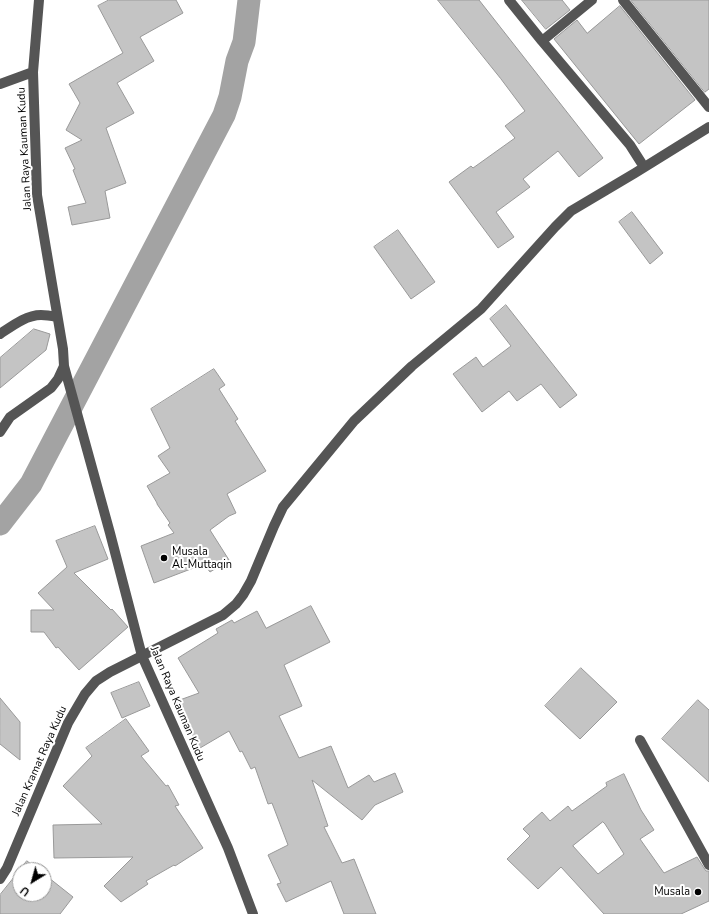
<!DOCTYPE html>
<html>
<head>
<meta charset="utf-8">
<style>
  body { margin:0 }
  #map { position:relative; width:709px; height:914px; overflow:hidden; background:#fff; font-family:"Nunito Sans",sans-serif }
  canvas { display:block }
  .north { position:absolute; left:12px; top:862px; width:40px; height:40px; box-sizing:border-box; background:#fff; border:1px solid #999; border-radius:50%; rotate:217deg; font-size:11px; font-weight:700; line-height:16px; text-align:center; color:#000 }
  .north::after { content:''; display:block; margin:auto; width:14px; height:18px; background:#000; clip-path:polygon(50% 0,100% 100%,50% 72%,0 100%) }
</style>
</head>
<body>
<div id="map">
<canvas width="709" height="914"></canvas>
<div class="north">U</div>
</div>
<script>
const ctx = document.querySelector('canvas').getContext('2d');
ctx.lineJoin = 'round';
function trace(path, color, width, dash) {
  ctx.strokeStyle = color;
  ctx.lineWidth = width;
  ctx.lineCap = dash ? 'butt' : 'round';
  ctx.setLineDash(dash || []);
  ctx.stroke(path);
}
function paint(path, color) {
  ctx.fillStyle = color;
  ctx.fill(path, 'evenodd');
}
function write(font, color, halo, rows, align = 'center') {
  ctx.font = font + ' "Nunito Sans",sans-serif';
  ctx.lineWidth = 4;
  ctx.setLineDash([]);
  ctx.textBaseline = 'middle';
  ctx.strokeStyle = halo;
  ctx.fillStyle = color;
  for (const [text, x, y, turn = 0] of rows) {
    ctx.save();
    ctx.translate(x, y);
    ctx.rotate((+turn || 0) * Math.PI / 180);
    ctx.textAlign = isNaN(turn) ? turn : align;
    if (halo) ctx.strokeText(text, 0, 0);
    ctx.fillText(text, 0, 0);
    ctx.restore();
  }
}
trace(new Path2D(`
  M0,524l31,-40 193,-369 6,-18 7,-36 7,-19 5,-42`), '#a3a3a3', 23);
const building = new Path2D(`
  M109,0h67l7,13 -43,24 14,24 -37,22 17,30 -28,15 20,55 -21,8 5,27 -38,7 -4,-18 18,-4 -13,-33 2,-1 -10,-21 17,-8 -16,-10 14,-27 -11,-19 54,-31 -25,-47z
  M438,0h41l124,158 -24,19 -21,-26 -35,28 7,8 -34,25 18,25 -16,11 -49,-66 22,-16 2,2 42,-30 -10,-12 20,-15 -24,-32z
  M522,0h40l8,10 -24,19z
  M631,0h78v89l-4,3z
  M620,6l75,94 -56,44 -85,-105 23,-19 10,13z
  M632,212l31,41 -13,11 -31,-42z
  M398,230l37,52 -24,17 -37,-52z
  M506,305l71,90 -17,13 -19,-24 -24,17 -8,-10 -27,21 -29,-38 23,-17 7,10 28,-21 -21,-27z
  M34,329l16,5 -4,16 -46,38v-30z
  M214,369l11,16 -6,4 19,30 -3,2 31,50 -39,23 9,19 -7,3 -19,14 19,30 -19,12 -6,-8 -50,19 -13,-37 33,-13 -6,-8 2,-2 -13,-19v-1l-10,-17 23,-13 -12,-17 12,-8 -19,-39z
  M95,526l13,33 -34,14 37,37 1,-1 16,18 -49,43 -21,-23 -2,1 -12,-16h-13v-22h23l-16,-17 29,-26 -11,-26z
  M311,606l19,36 -46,23 18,41 -23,10 20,42 32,-12 17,42 21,-13 5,7 21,-9 8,19 -28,13 -13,15 -50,-40 16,46 -4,1 18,36 12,-4 22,55h-32l-13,-33 -45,21 -9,-18 4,-1 -13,-28 20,-10 -16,-42 -4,1 -13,-37 -4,2 -9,-18 -2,1 -11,-21 -29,17 -17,-30 -6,-17 22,-8 -21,-35 40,-25 -2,-4 16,-9 2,3 23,-12 9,17z
  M581,668l36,34 -37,37 -35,-33z
  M139,682l11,24 -28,12 -11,-25z
  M0,698l20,24v38l-20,-16z
  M698,700l11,10v72l-47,-43z
  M126,719l23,32 -8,5 25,30 2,-1 11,20 -4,1 28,42 -28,18 -1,-1 -28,16 2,3 -27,18 -17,-16 29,-29 -79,1 -1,-33 49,-1 -39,-38 29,-30 -6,-8z
  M624,774l17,36 13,20 -14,9 24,34 33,-16 7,11 2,3h3v30l-28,13h-77l-43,-47 -23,22 -31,-30 23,-23 -7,-7 19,-17 8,9 18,-15 4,5 35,-25 -1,-3zM603,822l2,2 19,30 -26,20 -25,-28z
  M27,861l12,9h-19z
  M20,870v24h24v-20l29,23 -13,17h-60v-19z`);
paint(building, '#c4c4c4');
trace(building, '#999', 1);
trace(new Path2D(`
  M39,0l-6,72 4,123 26,154 1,17 46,167 32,123 86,192 25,66
  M509,0l33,41 88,104 14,22
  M623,0l86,107
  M542,41l50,-41
  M0,84l33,-12
  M0,334c12,-8 26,-19 41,-19 5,0 11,1 16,2
  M0,432l10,-15 41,-29 7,-9 6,-13
  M640,740l69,125
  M0,879l7,-11 61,-145 17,-29 11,-13 14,-9 113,-57 13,-11 7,-9 8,-14 23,-55 9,-19 71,-86 58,-55 69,-57 74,-82 16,-16 64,-38 74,-46`), '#555', 10);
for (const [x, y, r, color] of [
  [164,558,4,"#000"],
  [698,892,4,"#000"]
]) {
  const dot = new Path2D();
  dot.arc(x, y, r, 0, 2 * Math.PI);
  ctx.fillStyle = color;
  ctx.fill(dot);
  trace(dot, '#fff', 1.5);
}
write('11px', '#000', '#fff', [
  ["Jalan Raya Kauman Kudu",25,149,-93],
  ["Jalan Raya Kauman Kudu",177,704,67],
  ["Jalan Kramat Raya Kudu",40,761,-66]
]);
write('11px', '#000', '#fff', [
  ["Musala",172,552],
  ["Al-Muttaqin",172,565],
  ["Musala",690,892,"right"]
], 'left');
</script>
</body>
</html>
